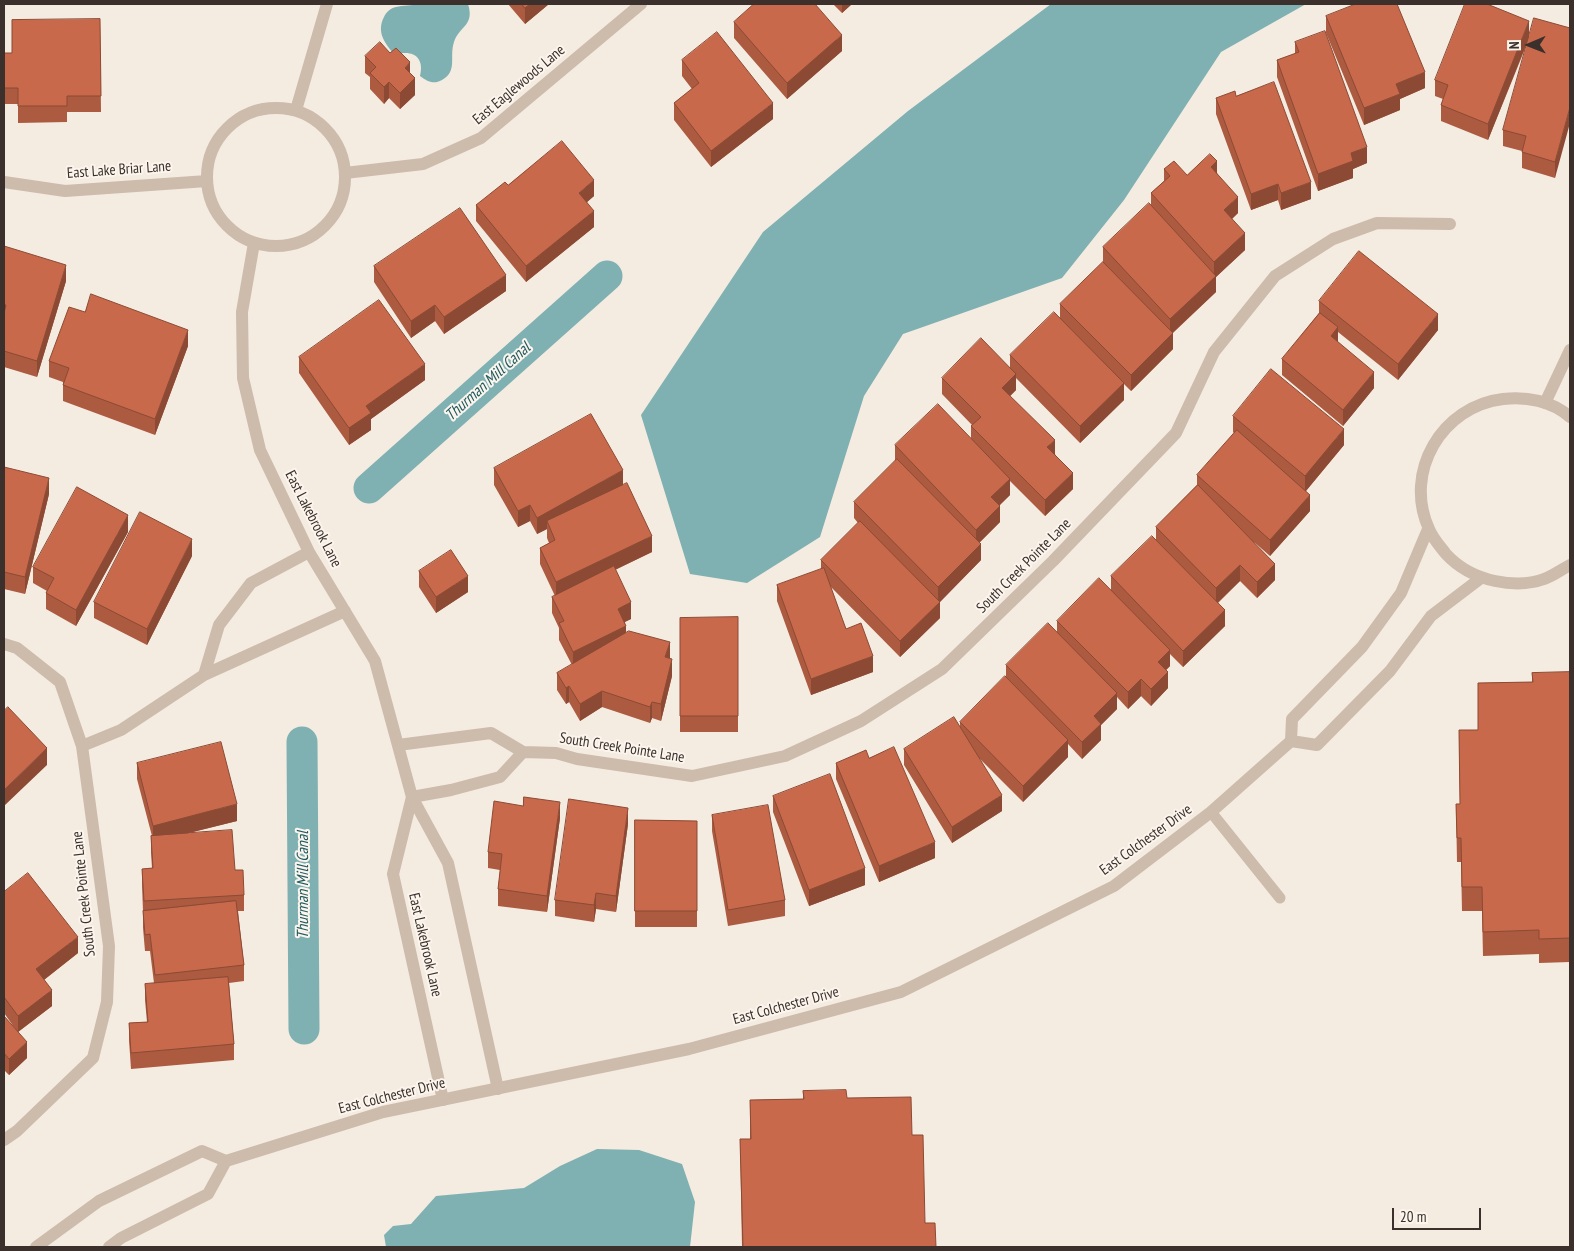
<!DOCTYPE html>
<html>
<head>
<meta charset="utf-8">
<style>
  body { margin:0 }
  #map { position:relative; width:1574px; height:1251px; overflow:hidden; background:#f4ebe1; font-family:"PT Sans Narrow",sans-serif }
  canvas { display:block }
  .frame { position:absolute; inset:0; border:5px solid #3b302b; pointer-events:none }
  .north { position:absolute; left:1504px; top:20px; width:50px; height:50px; -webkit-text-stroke:4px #fbf5ee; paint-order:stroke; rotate:269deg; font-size:14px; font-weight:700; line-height:20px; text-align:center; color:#3b302b }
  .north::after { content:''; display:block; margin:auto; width:18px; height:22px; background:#3b302b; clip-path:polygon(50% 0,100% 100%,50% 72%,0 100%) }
  .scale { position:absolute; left:1392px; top:1208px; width:89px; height:22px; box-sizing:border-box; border:2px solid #3b302b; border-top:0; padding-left:6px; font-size:15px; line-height:18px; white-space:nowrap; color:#3b302b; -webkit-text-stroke:4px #fbf5ee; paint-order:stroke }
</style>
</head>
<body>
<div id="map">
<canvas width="1574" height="1251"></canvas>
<div class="frame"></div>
<div class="north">N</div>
<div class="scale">20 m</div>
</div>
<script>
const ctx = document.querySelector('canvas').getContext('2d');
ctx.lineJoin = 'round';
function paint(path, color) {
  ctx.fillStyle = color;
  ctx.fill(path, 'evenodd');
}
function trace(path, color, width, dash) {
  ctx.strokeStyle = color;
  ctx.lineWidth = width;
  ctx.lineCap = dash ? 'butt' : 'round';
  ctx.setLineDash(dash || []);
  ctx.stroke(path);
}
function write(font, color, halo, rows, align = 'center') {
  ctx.font = font + ' "PT Sans Narrow",sans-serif';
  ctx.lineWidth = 4;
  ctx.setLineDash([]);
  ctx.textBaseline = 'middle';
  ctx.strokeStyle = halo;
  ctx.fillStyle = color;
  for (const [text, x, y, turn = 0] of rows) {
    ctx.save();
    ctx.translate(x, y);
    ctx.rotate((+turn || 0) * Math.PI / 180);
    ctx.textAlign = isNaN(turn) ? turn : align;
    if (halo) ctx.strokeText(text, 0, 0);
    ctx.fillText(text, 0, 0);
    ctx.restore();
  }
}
paint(new Path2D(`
  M419,4h49c7,22 -9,22 -14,38 -5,15 4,29 -12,38 -9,5 -15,1 -22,-4 5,-19 -8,-27 -25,-21 -10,-11 -19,-23 -11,-38 2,-5 7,-9 12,-10 7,-2 15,-1 23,-3z
  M1051,4h255l-85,48 -97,148 -62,78 -159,56 -39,62 -44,141 -73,46 -57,-9 -49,-159 122,-183 145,-121z
  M597,1149l42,1 43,14 13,38 -5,45h-304l-2,-12 9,-9 18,-2 25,-28 88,-8 36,-22z`), '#7fb0b2');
trace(new Path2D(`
  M369,488l238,-212
  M302,742l2,287`), '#7fb0b2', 31);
trace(new Path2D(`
  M1211,812l69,86`), '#cdbbac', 11);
trace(new Path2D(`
  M207 177a69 69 0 1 1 138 0a69 69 0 1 1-138 0Z
  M296,110l31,-106
  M345,173l78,-9 58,-26 160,-134
  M4,182l61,9 142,-10
  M254,243l-12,69 1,66 17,72 49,102 66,109 37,136 36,66 50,226
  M309,552l-58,31 -32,42 -15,50 141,-64
  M4,644l13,4 43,34 22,64
  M398,745l93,-12 32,19 -23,25 -49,13 -39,7
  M523,752l33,1 21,6 115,17 93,-20 76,-35 81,-52 111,-108 123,-128 38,-81 61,-76 58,-37 44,-16 73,1
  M412,797l-19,77 50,226
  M4,1140l13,-9 76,-73 14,-56 2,-56 -27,-200 39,-16 83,-55`), '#cdbbac', 12);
trace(new Path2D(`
  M1545,403l25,-53
  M1570,417c-18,-16 -44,-21 -67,-18 -61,7 -100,73 -74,130 4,10 11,17 17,25 13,14 30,23 49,27 15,3 33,4 49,-2 9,-3 18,-10 26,-14
  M1291,741l26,4 73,-74 41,-55 50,-38
  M36,1247l63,-46 103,-50 24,10 157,-49 306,-63 212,-57 213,-106 97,-74 80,-71 1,-22 70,-72 39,-54 27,-64
  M109,1247l12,-9 87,-44 18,-33`), '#cdbbac', 12);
paint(new Path2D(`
  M508,4h41l-24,20z
  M752,4h63l27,47 -55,48 -53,-61v-16l19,-17z
  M833,4h19l-10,9z
  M1326,16l99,72 -25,11v11l-36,15 -38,-92z
  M100,19l1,93h-34v10l-49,1v-19h-14v-51h8z
  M1570,28l-15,150 -33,-10v-17l-19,-5v-16l26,-91 -41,101 -47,-19v-16l2,-6 -8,-3v-16l94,-44z
  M1295,42l72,121 -14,6v9l-35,13 -41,-114v-17l18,-6z
  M365,56l45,18 5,21 -15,14 -11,-11 -5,6 -14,-15v-12l-5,-4z
  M682,60l91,59 -62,48 -37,-47v-17l18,-14 -10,-13z
  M1216,98l95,101 -30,11 -3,-10 -27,10 -35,-96z
  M1164,169l23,6 30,-2 21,40 -6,6 13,31 -29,27v15l-43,41v16l-42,42 -7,-7v16l-44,43 -64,-65v12l-6,6 45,58 18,35 -28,27 -35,-35v14l-10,10v17l-20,20 1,18 -41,42v16l-40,39 -70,-71 16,43 27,43 -62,23 -34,-94v-16l44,-16v-9l37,-37 -4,-5v-16l41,-41v-16l76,-6v-13l1,-1 -30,-31v-16l68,-11v-12l50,-37v-14l43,-42v-15l48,-42v-12l13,-12z
  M508,185l86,11 -7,6 7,25 -68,55 -50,-61v-16z
  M4,246l62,35 -29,96 -33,-10z
  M374,266l132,25 -62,43 -9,-13 -24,17 -37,-56z
  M1319,301l119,29 -40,50 -60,-48v10l36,46 -31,38 -61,-51v-16l37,-46z
  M188,346l-33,89 -92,-34v-19l-14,-5v-16z
  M299,357l126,23 -54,39v11l-22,15 -50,-72z
  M1233,416l111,29 -38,46 4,20 -40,45 -16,-14 21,38 -18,18 -17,-17 -22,22 7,23 -42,41 -13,-13v12l-4,4 2,18 -17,18 -10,-10 -13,13 -11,-12v12l-16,16v15l-19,19 -14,-15v13l-45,45 -45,-45 24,54 -50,32 -48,-78v-16l56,-22v-5l46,-45v-12l51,-32v-12l54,-31v-14l45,-37v-12l41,-42v-10l37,-42 -1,-1z
  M4,467l45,27 -24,100 -21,-5z
  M494,468l129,17 29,67 -37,18 16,49 -6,3 1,11 44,26 2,17 -11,45 -9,-3 -2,5 -48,-16 -22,14 -11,-19 -3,2 -9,-14v-17l15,-8 -13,-25v-12l-7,-15v-16l3,-1 -15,-32v-16l9,-5 -2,-5v-9l-10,5 -7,-13 -12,6 -24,-42z
  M128,532l-52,94 -30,-17v-16l1,-2 -14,-8v-16z
  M192,556l-45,89 -53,-27v-16z
  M419,571l49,21 -32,21 -17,-26z
  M738,617v115h-58v-114z
  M1570,672v290l-31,1v-9l-56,2 -1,-45h-20l-1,-49h-4l-1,-58h4l-1,-74h19v-47l54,-1v-9z
  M137,763l100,58 -49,12 47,37 9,25v16h-6l6,54v16l-15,2 5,61v16l-103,9 -2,-29v-17l18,-1 -2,-22v-16l9,-1 -4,-32h-5l-2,-23v-17l-1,-26v-16l10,-1 -1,-16v-16h1l-15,-57z
  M836,763l99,95 -56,24 -43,-103z
  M773,796l92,89 -56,21 -36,-94z
  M712,815l73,85v16l-57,10 -16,-95z
  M560,818l-13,94 -49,-6v-17l2,-19 -12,-2v-16z
  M635,820l62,1v106h-62z
  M628,824l-12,88 -20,-3 -2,13 -39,-6v-16z
  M4,892l74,61 -34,27 8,26 -34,26 9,26 -18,17 -5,-5v-54l12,14 -12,-17z
  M803,1091l44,7 65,37 13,88 11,24h-194l-2,-108h10v-39l53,-1z`), '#ac5a40');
paint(new Path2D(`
  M530,4h19l-24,20v-16z
  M842,4h10l-10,9z
  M1529,21v16l-41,103v-16z
  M842,35v16l-55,48v-16z
  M410,62v16l-5,-10z
  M1425,72v16l-25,11v11l-36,15v-17l32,-24z
  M415,78v17l-15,14v-16z
  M389,82v16l-5,6v-17z
  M773,103v16l-62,48v-16z
  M1570,107v16l-15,55v-16z
  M1367,147v16l-14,6v9l-35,13v-17l33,-21z
  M1217,161v17l-6,-11z
  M594,180v16l-15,13v-16z
  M1311,182v17l-30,11v-17z
  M1278,184v16l-27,10v-16z
  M1238,197v16l-14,13v-16z
  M594,211v16l-68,55v-16z
  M1245,233v17l-29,27v15l-46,43v-16l44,-42v-15z
  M66,265v16l-29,96v-16z
  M506,275v16l-62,43v-17z
  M435,305v16l-24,17v-17z
  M1438,314v16l-40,50v-16z
  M1338,327v16l-7,-7z
  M188,330v16l-33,89v-16z
  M1173,333v16l-42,42v-16z
  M425,364v16l-54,39v11l-22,15v-17l17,-22z
  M1374,372v16l-31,38v-16z
  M1016,374v16l-14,14v-16z
  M1124,383v17l-44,43v-17z
  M1344,429v16l-39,47v-16z
  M1055,440v16l-8,-9z
  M623,470v16l-76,35v8l-10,5v-16z
  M1073,473v16l-28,27v-16z
  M49,478v16l-24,100v-17z
  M1010,479v16l-19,18v-16z
  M1310,495v16l-40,45v-16z
  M530,505v16l-12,6v-16z
  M1000,506v16l-24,24v-16z
  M128,515v17l-52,94v-16z
  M652,536v16l-96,46v-16z
  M192,539v17l-45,89v-16z
  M981,544v16l-43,44v-17z
  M1275,564v16l-18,18v-16z
  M1240,565v16l-24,23v-16z
  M468,576v16l-32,21v-16z
  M631,602v17l-13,6v-16z
  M940,602v16l-40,39v-16z
  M1225,610v16l-42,41v-16z
  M626,626v16l-53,26v-16z
  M670,642v17l-5,-2z
  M1170,650v16l-12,12v-16z
  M873,656v16l-62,23v-16z
  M672,659v17l-11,45v-17z
  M1168,672v16l-17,18v-17z
  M1141,679v17l-13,13v-17z
  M569,686v16l-3,2v-16z
  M602,691v16l-22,14v-17z
  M1117,693v16l-16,16v15l-19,19v-17l12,-26z
  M652,702v16l-2,5v-16z
  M1068,740v17l-45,45v-16z
  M47,748v17l-43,41v-16z
  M1002,795v16l-50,32v-16z
  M560,802v16l-13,94v-16z
  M237,804v17l-84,21v-16z
  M628,808v16l-12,88v-16z
  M935,842v16l-56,24v-16z
  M865,868v17l-56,21v-16z
  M596,893v16l-2,13v-17z
  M78,937v16l-42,33v-17z
  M52,990v16l-34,26v-16z
  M27,1042v16l-18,17v-16z`), '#8c4a34');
const building = new Path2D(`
  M522,4h8l-5,4z
  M754,4h61l27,31 -55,48 -53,-61z
  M1356,4h41l28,68 -29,12 4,10 -36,14 -38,-92z
  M1465,4h22l42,17 -41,103 -47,-19 7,-20 -13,-5z
  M1534,18l36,10v79l-15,55 -33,-10 4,-16 -23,-6z
  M100,19l1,77h-34v10h-49v-18h-14v-35h8v-33z
  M1325,31l42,116 -16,6 2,8 -35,13 -41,-114 22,-8 -4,-10z
  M717,32l56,71 -62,48 -37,-48 25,-20 -17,-23z
  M380,42l10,11 6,-5 14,14 -5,6 10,10 -15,15 -11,-11 -5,5 -14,-14 6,-6 -11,-11z
  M1274,82l37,100 -30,11 -3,-9 -27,10 -35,-96 19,-7 1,5z
  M562,141l32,39 -15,13 15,18 -68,55 -50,-61 29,-23 3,3z
  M1210,154l7,7 -6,6 27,30 -14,13 21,23 -31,29 -63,-69 19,-17 -6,-7 10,-8 13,14z
  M1149,203l67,73 -46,43 -67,-72z
  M460,208l46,67 -62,42 -9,-12 -24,16 -37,-55z
  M4,246l62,19 -29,96 -33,-10v-38l2,-8h-2z
  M1359,251l79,63 -40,50 -79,-63z
  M1103,262l70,71 -42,42 -71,-71z
  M91,294l97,36 -33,89 -92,-34 6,-17 -20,-7 20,-54 16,5z
  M379,300l46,64 -59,42 5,7 -22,15 -50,-71z
  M1054,312l70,71 -44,43 -70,-71z
  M1320,313l18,14 -7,9 43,36 -31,38 -61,-51z
  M981,338l35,36 -14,14 53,52 -8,7 26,26 -28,27 -74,-74 10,-9 -39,-39z
  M1271,369l73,60 -39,47 -72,-60z
  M938,404l72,75 -19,18 9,9 -24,24 -81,-85z
  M591,414l32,56 -86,48 -7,-13 -12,6 -24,-43z
  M1237,430l73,65 -40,45 -73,-65z
  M897,459l84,85 -43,43 -84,-85z
  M4,467l45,11 -24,99 -21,-5z
  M627,483l25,53 -96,46 -16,-34 15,-8 -8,-19z
  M1198,485l77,79 -18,18 -17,-17 -24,23 -60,-61z
  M77,487l51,28 -52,95 -30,-17 8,-15 -21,-11z
  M140,512l52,27 -45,90 -53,-27z
  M860,521l80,81 -40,39 -79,-81z
  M1152,536l73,74 -42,41 -72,-75z
  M451,550l17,26 -32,21 -17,-26z
  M614,566l17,36 -13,7 8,17 -53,26 -14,-29 5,-2 -12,-24z
  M824,568l22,61 15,-6 12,33 -62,23 -34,-94z
  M1099,578l71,72 -12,12 10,10 -17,17 -10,-10 -13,13 -71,-71z
  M738,617v99h-58v-98z
  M1048,623l69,70 -23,23 7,8 -19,18 -76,-77z
  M629,631l41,11 -5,15 7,2 -11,45 -9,-2 -2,5 -48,-16 -22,13 -11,-18 -3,2 -9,-15z
  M1570,672v266l-31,1v-9l-56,2 -1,-45h-20l-1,-49h-4l-1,-34h4l-1,-74h19v-47l55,-1 -1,-9z
  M1005,676l63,64 -45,46 -63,-64z
  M8,707l39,41 -43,42v-79z
  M954,717l48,78 -50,32 -48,-78z
  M221,742l16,62 -84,22 -16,-63z
  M894,747l41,95 -56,24 -43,-103 30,-13 3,8z
  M830,774l35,94 -56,22 -36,-94z
  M524,797l36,5 -13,94 -49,-7 4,-35 -14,-2 6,-51 29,5z
  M569,799l59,9 -12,88 -20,-3 -2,12 -39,-5z
  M768,805l17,95 -57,10 -16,-95z
  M635,820l62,1v90h-62z
  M232,830l3,40h8l1,25 -100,6 -2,-32 11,-1 -2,-32z
  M28,873l50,64 -42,32 16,21 -34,26 -14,-19v-105z
  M236,901l8,64 -89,10 -5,-41 -5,1 -2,-24z
  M228,977l6,67 -103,9 -2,-30 19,-1 -3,-38z
  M4,1016l23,26 -18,17 -5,-6z
  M846,1090l1,8 64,-1 1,38h11l2,88h10l1,24h-193l-3,-108h11l-1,-39 54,-1 -1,-8z`);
paint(building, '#c8694b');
trace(building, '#8c4a34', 1);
write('15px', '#3b302b', '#fbf5ee', [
  ["East Eaglewoods Lane",519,85,-40],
  ["East Lake Briar Lane",119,170,-4],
  ["East Lakebrook Lane",313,519,63],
  ["South Creek Pointe Lane",1024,566,-45],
  ["South Creek Pointe Lane",622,748,9],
  ["East Colchester Drive",1146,840,-36],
  ["South Creek Pointe Lane",84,894,-96],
  ["East Lakebrook Lane",425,945,77],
  ["East Colchester Drive",786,1006,-15],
  ["East Colchester Drive",392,1096,-14]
]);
write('italic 16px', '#1f5a5e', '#fbf5ee', [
  ["Thurman Mill Canal",488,382,-42],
  ["Thurman Mill Canal",303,885,-90]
]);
</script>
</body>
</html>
